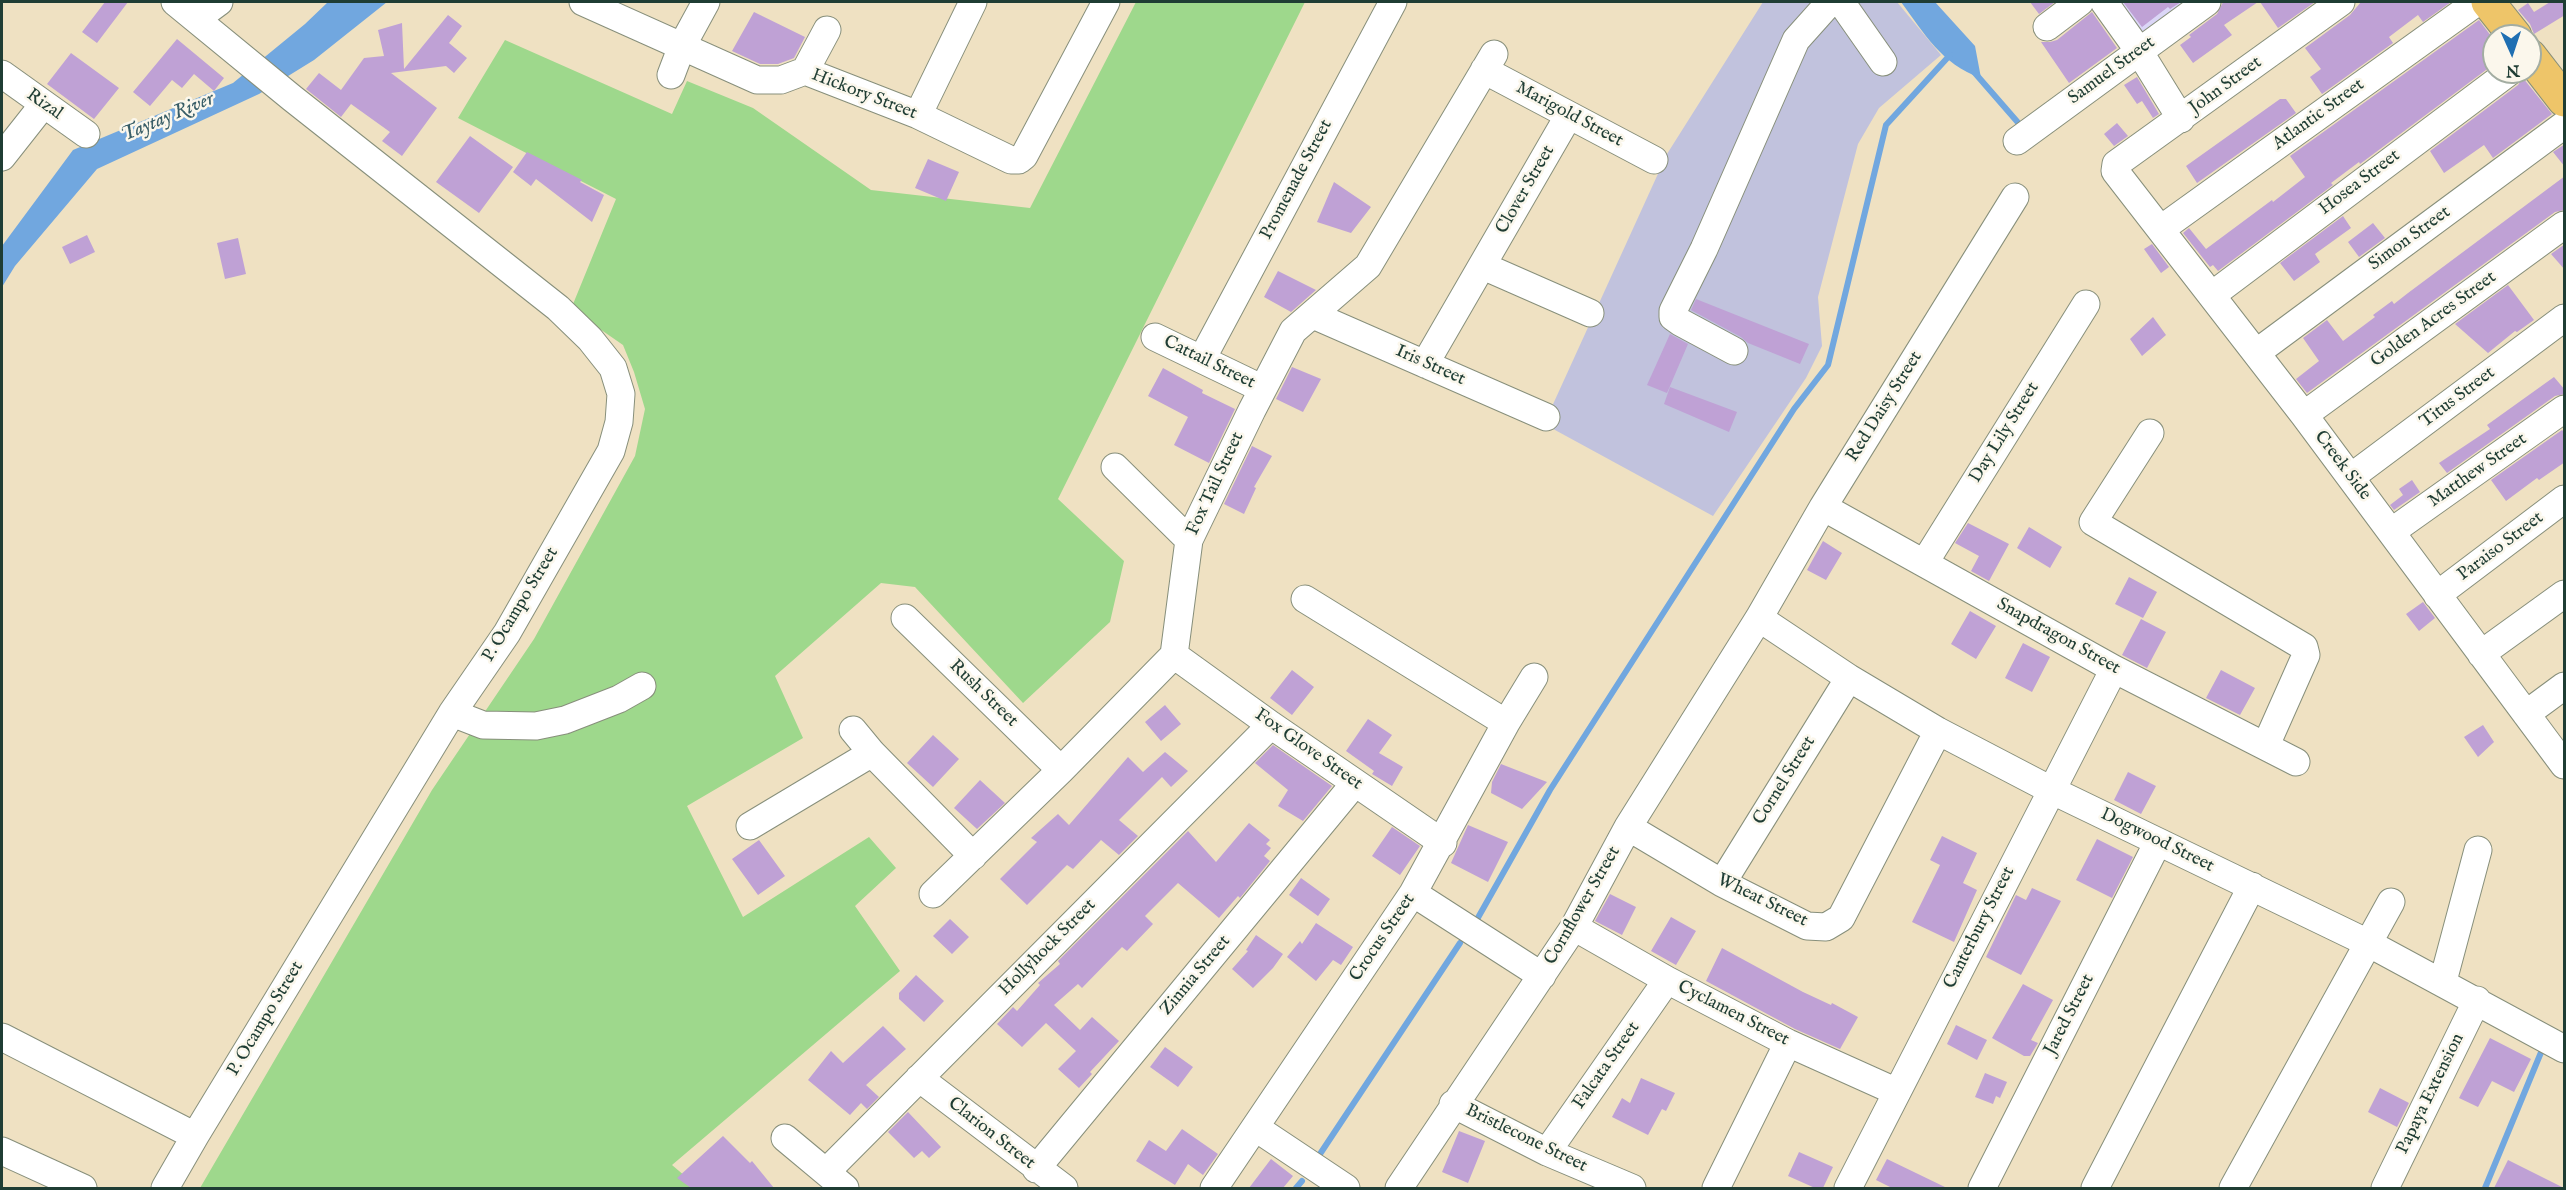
<!DOCTYPE html>
<html>
<head>
<meta charset="utf-8">
<style>
  body { margin:0 }
  #map { position:relative; width:2566px; height:1190px; overflow:hidden; background:#efe1c2; font-family:"IM FELL English",serif }
  canvas { display:block }
  .frame { position:absolute; inset:0; border:3px solid #1f3d34; pointer-events:none }
  .north { position:absolute; left:2482px; top:24px; width:60px; height:60px; box-sizing:border-box; background:#fbf7ec; border:2px solid #a3ada2; border-radius:50%; rotate:177deg; font-size:16px; font-weight:700; line-height:24px; text-align:center; color:#1f3d34 }
  .north::after { content:''; display:block; margin:auto; width:21px; height:27px; background:#1f6fb2; clip-path:polygon(50% 0,100% 100%,50% 72%,0 100%) }
</style>
</head>
<body>
<div id="map">
<canvas width="2566" height="1190"></canvas>
<div class="frame"></div>
<div class="north">N</div>
</div>
<script>
const ctx = document.querySelector('canvas').getContext('2d');
ctx.lineJoin = 'round';
function paint(path, color) {
  ctx.fillStyle = color;
  ctx.fill(path, 'evenodd');
}
function trace(path, color, width, dash) {
  ctx.strokeStyle = color;
  ctx.lineWidth = width;
  ctx.lineCap = dash ? 'butt' : 'round';
  ctx.setLineDash(dash || []);
  ctx.stroke(path);
}
function write(font, color, halo, rows, align = 'center') {
  ctx.font = font + ' "IM FELL English",serif';
  ctx.lineWidth = 5;
  ctx.setLineDash([]);
  ctx.textBaseline = 'middle';
  ctx.strokeStyle = halo;
  ctx.fillStyle = color;
  for (const [text, x, y, turn = 0] of rows) {
    ctx.save();
    ctx.translate(x, y);
    ctx.rotate((+turn || 0) * Math.PI / 180);
    ctx.textAlign = isNaN(turn) ? turn : align;
    if (halo) ctx.strokeText(text, 0, 0);
    ctx.fillText(text, 0, 0);
    ctx.restore();
  }
}
paint(new Path2D(`
  M2107,2h87l-58,42z`), '#dbd6f7');
paint(new Path2D(`
  M1763,2h134l44,53 -62,53 -21,36 -40,153 4,49 -16,32 -93,138 -169,-92 123,-270z`), '#c1c2dd');
paint(new Path2D(`
  M1136,2h169l-247,497 66,62 -14,61 -87,81 -108,-116 -34,-4 -106,93 28,62 -116,68 56,111 126,-80 27,31 -41,38 45,65 -228,194 27,23h-499l232,-398 102,-151 101,-183 10,-47 -11,-37 -11,-27 -52,-36 45,-110 -158,-81 47,-78 167,74 15,-33 66,27 118,82 159,18z`), '#9ed88c');
paint(new Path2D(`
  M328,2h59l-73,58 -55,34 -162,75 -82,97 -13,21v-41l71,-96 160,-67 72,-59z
  M1901,2h34l40,44 6,32c-40,-14 -56,-44 -80,-76z`), '#71a7df');
trace(new Path2D(`
  M1974,72l47,54
  M1475,923l75,-133 244,-381 34,-44 58,-240 64,-70
  M1318,1157l142,-214
  M1296,1188l6,-7
  M2485,1188l57,-138`), '#71a7df', 6);
paint(new Path2D(`
  M105,2h23l-31,41 -15,-11z
  M2030,2h25l-16,12z
  M2123,2h58l-11,7 -2,-2 -26,20z
  M2223,2h35l-34,23 8,10 -39,28 -13,-18 11,-8 -2,-2 28,-21z
  M2260,2h55l-37,26z
  M2361,2h90l-28,20 -5,-7 -29,22 4,6 -71,51 -12,-17 11,-8 -16,-21 45,-33z
  M2550,2h15v13l-31,19 -4,-10 -12,-14 10,-7 6,9z
  M754,12l51,25 -11,21 -16,6h-18l-28,-13z
  M2092,12l25,36 -48,35 -28,-41h9l7,-2z
  M448,15l14,11 -13,17 18,15 -13,15 -8,-7 -55,7 46,35 -35,48 -20,-15 8,-9 -39,-28 -10,13 -35,-28 13,-16 22,17 23,-32 20,-2 -6,-26 24,-7 2,46z
  M2479,20l15,20v24l-134,100 -1,-2 -28,21 2,2 -115,86 -5,-6 -3,2 -27,-34 6,-5 17,21 66,-49 1,2 32,-25 -15,-21z
  M177,39l47,39 -10,13 -20,-17 -12,14 -10,-8 -22,26 -17,-14z
  M71,53l48,35 -25,31 -47,-35z
  M2137,77l22,37 -6,4 -11,-17 -5,3 -13,-19z
  M2523,78l29,36 -59,44 -9,-13 -40,28 -14,-22 88,-66z
  M2280,99h6l10,14 -99,70 -11,-17z
  M2117,123l11,13 -14,10 -10,-12z
  M470,136l43,31 -34,46 -43,-31z
  M2565,144v23l-12,-15z
  M527,152l55,28 -2,2 24,13 -12,27 -56,-43 -5,7 -18,-14z
  M928,159l31,13 -13,29 -31,-13z
  M2565,176v34l-10,2 -248,181 -11,-14 23,-18 -16,-23 24,-18 16,21 32,-24 -2,-2 19,-14 2,3 14,-11z
  M1334,182l37,25 -20,26 -34,-11z
  M2343,216l8,12 -36,26 5,8 -26,19 -14,-18z
  M2373,223l12,15 -26,19 -11,-15z
  M87,235l8,17 -25,12 -8,-17z
  M238,238l8,36 -21,5 -8,-36z
  M2152,244l17,23 -8,6 -17,-24z
  M2565,244v26l-14,-16z
  M1278,271l38,19 -25,22 -27,-15z
  M2508,285l26,35 -17,12 -2,-1 -27,22 -33,-29z
  M1696,299l113,45 -9,20 -52,-21 -7,-6 -50,-27z
  M2153,317l13,18 -24,21 -12,-17z
  M1670,334l18,10 -21,49 -20,-8z
  M1292,367l29,12 -18,33 -27,-13z
  M1163,368l40,22 -1,3 33,16 -26,54 -35,-18 14,-28 -40,-21z
  M2554,377l11,13v4l-10,2 -108,77 -8,-10 51,-34 -3,-4z
  M1670,387l67,25 -8,20 -65,-28z
  M2562,430l3,3v29l-26,18 -2,-2 -31,23 -15,-21z
  M1252,446l20,10 -18,31 2,1 -12,26 -20,-10z
  M2412,480l8,12 -26,18 -4,-5 13,-10 -4,-6z
  M1968,523l41,21 -20,37 -18,-10 8,-15 -24,-13z
  M2029,527l33,20 -12,21 -33,-20z
  M1823,541l19,12 -16,27 -19,-10z
  M2129,577l28,15 -14,26 -28,-14z
  M2423,602l12,16 -16,13 -13,-17z
  M1970,611l26,15 -20,33 -25,-15z
  M2141,619l25,13 -19,36 -25,-13z
  M2023,643l27,14 -18,35 -27,-14z
  M1292,670l22,17 -22,28 -22,-17z
  M2221,670l34,18 -15,27 -34,-17z
  M1165,705l16,19 -20,17 -16,-19z
  M1368,719l24,16 -13,18 24,14 -11,19 -20,-12 2,-3 -28,-20z
  M2483,725l11,17 -16,15 -14,-20z
  M933,735l26,24 -26,28 -26,-24z
  M1273,745l59,41 -29,35 -25,-15 10,-16 -33,-27z
  M1165,752l23,19 -17,16 -9,-10 -43,43 19,16 -19,19 -18,-15 -28,29 -6,-4 -40,40 -27,-26 37,-37 -6,-4 27,-24 11,11 59,-68 15,15z
  M1501,764l46,18 -25,27 -31,-16 1,-11z
  M2128,772l28,14 -15,28 -27,-14z
  M980,780l25,23 -28,26 -23,-21z
  M1249,823l21,17 -4,4 5,4 -7,8 6,5 -30,37 -2,-2 -19,22 -41,-35 -33,33 8,8 -26,27 -5,-4 -40,41 -4,-4 -24,21 26,25 12,-13 27,24 -29,31 2,2 -13,14 -21,-19 18,-18 -30,-28 -24,24 -25,-23 16,-17 4,4 23,-26 -2,-2 22,-19 -2,-3 130,-130 28,31z
  M1468,825l40,17 -20,40 -37,-19z
  M1392,827l28,19 -20,29 -28,-19z
  M1942,836l35,17 -14,30 14,7 -23,52 -42,-20 28,-57 -10,-5z
  M2097,839l36,18 -21,41 -36,-18z
  M759,840l26,36 -27,19 -26,-36z
  M1301,878l29,21 -12,17 -29,-21z
  M2032,888l29,13 -40,74 -35,-18 30,-62 10,5z
  M1610,894l26,13 -14,28 -27,-14z
  M1671,917l25,14 -20,34 -25,-14z
  M950,919l19,18 -17,17 -19,-18z
  M1316,923l37,24 -12,18 -8,-5 -17,21 -29,-24 13,-16 2,3z
  M1256,935l27,19 -10,14 -20,20 -21,-19 16,-18 -2,-1z
  M1722,948l81,44 28,13 1,-2 26,14 -18,32 -45,-20 -89,-48z
  M916,975l28,26 -20,21 -25,-23v-6z
  M2023,984l30,16 -22,40 7,3 -8,13h-6l-32,-18z
  M1956,1025l31,15 -10,20 -30,-16z
  M883,1026l23,23 -40,36 13,12 -12,12 -6,-6 -11,12 -42,-35 23,-29 12,12z
  M2490,1038l41,21 -17,33 -22,-11 -14,26 -19,-9z
  M1165,1047l28,20 -15,20 -28,-20z
  M1985,1073l22,9 -7,16 -4,-2 -3,8 -18,-7z
  M1641,1078l34,15 -9,18 -4,-2 -14,26 -36,-18 10,-19 8,5z
  M2380,1088l29,15 -12,24 -29,-15z
  M908,1112l33,35 -12,11 -7,-7 -8,7 -26,-26z
  M1182,1129l36,25 -15,21 -15,-11 -13,21 -39,-24 13,-21 17,11z
  M1459,1131l26,10 -17,42 -26,-11z
  M723,1136l27,27 2,-2 22,27h-83l-14,-10z
  M1799,1152l34,15 -10,21h-8l-27,-12z
  M1271,1159l22,17 -10,12h-34z
  M1887,1159l60,29h-55l-16,-8z
  M2508,1160l56,28h-70z`), '#bfa1d5');
const minor = new Path2D(`
  M583,2l174,78h24l24,-9 113,44 93,45h8l5,-4 82,-154
  M1841,2l42,60
  M2104,2l35,49 42,68
  M2341,2l-225,162 -1,7 189,244 260,350
  M196,19l23,-17
  M2047,27l33,-25
  M1484,70l170,90
  M805,71l22,-41
  M2,74l84,60
  M671,75l11,-29 24,-44
  M918,115l55,-113
  M2017,141l190,-139
  M2,157l41,-52
  M2161,229l316,-227
  M1483,266l107,47
  M2212,295l297,-223
  M1313,315l233,102
  M1155,337l108,52
  M1734,351l-54,-29 -7,-5v-6l31,-62 92,-209 34,-38
  M2256,353l308,-228
  M1202,359l191,-357
  M1425,364l144,-249
  M2304,415l260,-190
  M2150,433l-57,89 211,125 2,8 -40,90
  M1115,467l74,73
  M2351,477l213,-159
  M1823,507l291,162 182,93
  M2391,532l173,-123
  M1925,562l161,-258
  M2437,595l127,-96
  M1305,599l201,124
  M905,618l156,152
  M1759,618l90,60 89,53 113,59 317,153 196,106
  M2481,654l83,-60
  M1174,655l97,70 172,118
  M452,713l31,12 53,1 29,-6 54,-21 23,-13
  M2526,714l38,-28
  M853,730l19,23 101,103
  M750,826l122,-73
  M1628,827l94,56 85,43 19,1 15,-9 97,-187
  M1722,883l127,-205
  M1413,893l129,83
  M933,894l128,-124 113,-115 15,-115 63,-130 41,-79 75,-65 126,-212
  M1574,927l93,53 121,63 109,49
  M2443,981l35,-131
  M2,1037l193,99
  M919,1078l145,110
  M1453,1104l94,48 85,36
  M1256,1128l90,60
  M785,1138l60,50
  M2,1151l81,37
  M1547,1152l120,-172
  M1036,1169l319,-386
  M826,1172l445,-447
  M165,1188l30,-52 257,-423 55,-80 104,-182 8,-29 2,-28 -8,-26 -23,-29 -32,-31 -266,-210 -117,-96
  M1214,1188l199,-295 93,-170 28,-46
  M1399,1188l175,-261 54,-100 131,-209 64,-111 192,-310
  M1716,1188l72,-145
  M1848,1188l266,-519
  M1982,1188l176,-346
  M2095,1188l157,-302
  M2233,1188l158,-286
  M2385,1188l92,-188`);
const major = new Path2D(`
  M2488,2l27,34
  M2530,56l34,44`);
trace(minor, '#878f7b', 29);
trace(major, '#878f7b', 35);
trace(minor, '#fff', 27);
trace(major, '#eec569', 33);
write('18px', '#1f3d34', '#fbf7ec', [
  ["Samuel Street",2112,71,-36],
  ["John Street",2226,86,-36],
  ["Hickory Street",864,95,21],
  ["Rizal",44,105,35],
  ["Marigold Street",1569,115,28],
  ["Atlantic Street",2319,115,-36],
  ["Promenade Street",1297,180,-62],
  ["Hosea Street",2360,183,-37],
  ["Clover Street",1526,190,-60],
  ["Simon Street",2410,239,-36],
  ["Golden Acres Street",2434,320,-36],
  ["Cattail Street",1209,363,26],
  ["Iris Street",1430,366,24],
  ["Titus Street",2458,398,-37],
  ["Red Daisy Street",1885,407,-58],
  ["Day Lily Street",2005,433,-58],
  ["Creek Side",2342,466,53],
  ["Matthew Street",2478,471,-35],
  ["Fox Tail Street",1216,484,-65],
  ["Paraiso Street",2501,547,-37],
  ["P. Ocampo Street",521,605,-59],
  ["Snapdragon Street",2058,637,29],
  ["Rush Street",983,694,44],
  ["Fox Glove Street",1308,750,35],
  ["Cornel Street",1785,781,-58],
  ["Dogwood Street",2157,841,26],
  ["Wheat Street",1762,901,26],
  ["Cornflower Street",1583,906,-60],
  ["Canterbury Street",1980,928,-63],
  ["Crocus Street",1383,938,-56],
  ["Hollyhock Street",1048,948,-45],
  ["Zinnia Street",1196,976,-50],
  ["Cyclamen Street",1733,1014,27],
  ["Jared Street",2070,1015,-63],
  ["P. Ocampo Street",266,1019,-59],
  ["Falcata Street",1607,1066,-55],
  ["Papaya Extension",2431,1094,-64],
  ["Clarion Street",991,1134,38],
  ["Bristlecone Street",1526,1139,26]
]);
write('italic 20px', '#385d67', '#fbf7ec', [
  ["Taytay River",168,118,-23]
]);
</script>
</body>
</html>
